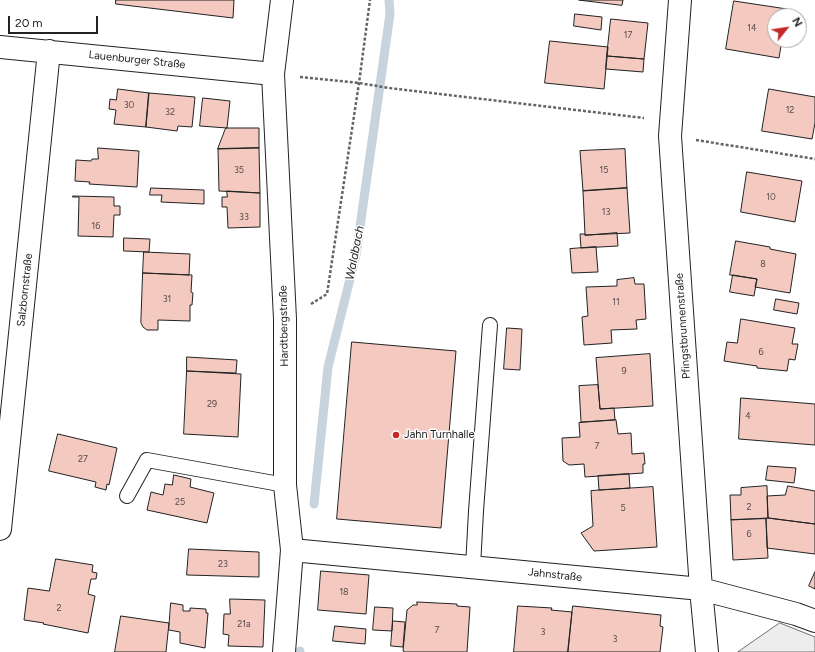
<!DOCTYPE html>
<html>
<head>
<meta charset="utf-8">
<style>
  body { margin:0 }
  #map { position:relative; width:815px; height:652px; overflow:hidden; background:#fff; font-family:Figtree,sans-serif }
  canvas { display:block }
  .north { position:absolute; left:767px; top:8px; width:40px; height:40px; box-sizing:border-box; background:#fff; border:1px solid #a7a7a7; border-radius:50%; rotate:60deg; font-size:11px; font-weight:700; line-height:16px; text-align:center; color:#222 }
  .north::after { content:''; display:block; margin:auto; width:14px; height:18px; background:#c62828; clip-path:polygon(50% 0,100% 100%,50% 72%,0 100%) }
  .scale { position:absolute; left:8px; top:16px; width:90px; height:18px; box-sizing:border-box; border:2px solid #222; border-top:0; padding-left:5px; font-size:12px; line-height:14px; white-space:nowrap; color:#222; -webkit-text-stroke:3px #fff; paint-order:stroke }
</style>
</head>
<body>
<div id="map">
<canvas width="815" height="652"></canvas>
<div class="north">N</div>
<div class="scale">20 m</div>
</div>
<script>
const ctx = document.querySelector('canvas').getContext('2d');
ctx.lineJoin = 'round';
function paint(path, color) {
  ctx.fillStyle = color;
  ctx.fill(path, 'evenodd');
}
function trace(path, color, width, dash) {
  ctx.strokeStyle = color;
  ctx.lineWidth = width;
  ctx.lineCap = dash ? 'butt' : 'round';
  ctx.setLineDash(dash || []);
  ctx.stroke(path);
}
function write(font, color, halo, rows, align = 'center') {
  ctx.font = font + ' Figtree,sans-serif';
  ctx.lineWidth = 3;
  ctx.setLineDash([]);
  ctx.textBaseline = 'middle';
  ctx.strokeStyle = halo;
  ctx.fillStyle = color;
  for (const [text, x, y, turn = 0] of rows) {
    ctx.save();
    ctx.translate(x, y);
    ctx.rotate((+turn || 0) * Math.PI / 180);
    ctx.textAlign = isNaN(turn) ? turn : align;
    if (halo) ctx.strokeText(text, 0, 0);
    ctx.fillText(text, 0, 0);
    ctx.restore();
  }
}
const parking = new Path2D(`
  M780,623l35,14v15h-77z`);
paint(parking, '#ededed');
trace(parking, '#6f6f6f', 1);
trace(new Path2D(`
  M314,504l14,-137 28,-112 34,-241 -1,-14
  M300,652v-1`), '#c7d3dd', 9);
const building = new Path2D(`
  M116,0h118l-1,18 -117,-14z
  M579,0h44l-1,5z
  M734,1l53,8 -1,7h-11v24h14v2l-7,-2 -3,18 -53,-9z
  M575,14l27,3 -1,13 -27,-4z
  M611,19l37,4 -4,36 -37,-3z
  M550,41l58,6 -4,42 -59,-6z
  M607,56l37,3 -1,13 -37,-3z
  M118,89l31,4 -3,34 -32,-3 2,-14 -7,-1 1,-10 6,1z
  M769,89l46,8v26l-3,16 -50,-8z
  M149,93l46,4 -3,30 -14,-1 -1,5 -31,-4z
  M203,98l27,3 -3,27 -27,-2z
  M226,128h33v20l-41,1z
  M98,148l41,3 -2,36 -48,-3 1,-2 -15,-1 1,-21 15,1 1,-2h6z
  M259,148l1,45 -41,-2 -1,-42z
  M625,149l2,39 -44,3 -3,-40z
  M747,172l55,9 -7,41 -54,-10z
  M151,188l53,2v14l-43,-2 1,-7h-12z
  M627,188l3,45 -45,2 -2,-44z
  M227,191l33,2v34l-32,1 -1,-21h-5v-10h5z
  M73,196l41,1v9h6v9h-6l-1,22 -35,-1 1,-39h-6z
  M617,233l1,13 -37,2 -1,-14h5v1z
  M124,238l26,1 -1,13 -25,-1z
  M736,241l34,6v2l26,5 -6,39 -35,-6 2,-8 -27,-4z
  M596,247l2,25 -26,1 -2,-24z
  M144,252l46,2 -1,21 -46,-2z
  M143,273l49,2 -1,17 2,1 -1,12h-2v16l-32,-1v10h-11l-4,-3 -2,-4z
  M733,275l24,4 -3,17 -24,-4z
  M634,278l1,6h9l2,35 -10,1 1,9 -26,1 1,13 -28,2 -2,-28 6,-1 -2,-29 31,-1v-6z
  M776,299l23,4 -2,11 -23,-4z
  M741,319l54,9 -3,16h6l-3,16 -6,-1 -2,12 -30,-3v-2l-33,-5 3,-19 10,1z
  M507,328l15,1 -2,41 -16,-1z
  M352,342l104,9 -15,177 -104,-9z
  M650,354l3,52 -53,3 -4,-51z
  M187,357l50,3 -1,13 -49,-2z
  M187,371l54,3 -3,63 -54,-3z
  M598,385l2,24 14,-1 1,12 -34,2 -2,-36z
  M741,398l74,6v41l-76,-6z
  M616,420l2,14 13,-1 1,21 12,-1 1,11h-2v9l-58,4 -1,-13 -15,1 -6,-4 -1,-23 18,-1 -1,-14z
  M58,434l59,14 -8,37 -2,-1 -1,6 -11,-3 1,-5 -47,-11z
  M768,466l28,2 -2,15 -28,-3z
  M629,474l1,14 -31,2 -1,-14z
  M174,475l17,4 -1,8 24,6 -7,30 -60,-13 4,-18 12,3 2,-11 7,1z
  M767,486l1,32 -37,2 -1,-25h11v-7z
  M788,486l27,5v33l-47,-6 -1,-22 18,-1z
  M653,487l4,60 -63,4 -13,-18 12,-7 -2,-35z
  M768,518l47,6v30l-48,-6 -1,-29z
  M766,519l2,39 -35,2 -2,-40z
  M189,549l70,3v25l-72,-2z
  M56,559l37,6 -1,7 5,1 -1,6h-5l-3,15 7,2 -7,37 -45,-9 1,-1 -20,-3 4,-32 21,3z
  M321,571l48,4 -3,39 -48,-4z
  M815,572v17l-6,-3z
  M230,599l35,1 -2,47 -35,-1 1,-11 -6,-1 1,-20h6z
  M417,602l40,2v2l13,1 -3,45h-62l-2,-1 4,-41 6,-5h4z
  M171,603l12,2v6h7v-3l16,1v4h2l-3,35 -25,-5v-11l-11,-2z
  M518,606l34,2 -1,2 21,2 -4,40h-54z
  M573,606l88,9 -1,11 3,1 -3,25h-92z
  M375,607l18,1 -1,23 -19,-1z
  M121,616l48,7 -3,29h-51z
  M393,621l12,1 -2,25 -12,-1z
  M335,626l31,3 -1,15 -32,-3z`);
paint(building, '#f3c9c0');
trace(building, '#222', 1);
const lane = new Path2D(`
  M127,496l20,-36 138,25
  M473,567l3,-56 14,-186`);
const street = new Path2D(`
  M282,0l-9,74 12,245v166l7,65 -8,102
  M680,0l-10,136 31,453 6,63
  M0,47l273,27
  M0,529l49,-478
  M292,550l409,39 95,25 19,7`);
trace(lane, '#222', 16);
trace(street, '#222', 24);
trace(new Path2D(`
  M300,77l59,6 30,5 255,30
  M696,140l119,19
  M311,304l16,-10 32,-211 11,-83`), '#646464', 2.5, [3, 2]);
trace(lane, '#fff', 14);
trace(street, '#fff', 22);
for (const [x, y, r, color] of [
  [396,435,4,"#c62828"]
]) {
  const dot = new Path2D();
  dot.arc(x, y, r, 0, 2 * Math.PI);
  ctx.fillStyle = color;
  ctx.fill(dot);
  trace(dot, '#fff', 1.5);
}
write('9px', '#564c4a', null, [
  ["14",752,28],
  ["17",628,35],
  ["30",129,105],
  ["12",790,110],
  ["32",170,112],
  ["35",239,170],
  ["15",604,170],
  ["10",771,197],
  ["13",606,212],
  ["33",244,217],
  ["16",96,226],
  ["8",763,264],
  ["31",167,299],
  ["11",616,302],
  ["6",761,352],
  ["9",624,371],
  ["29",212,404],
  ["4",748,416],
  ["7",597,446],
  ["27",83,459],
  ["25",180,502],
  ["2",749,507],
  ["5",623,508],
  ["6",749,534],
  ["23",223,564],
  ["18",344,592],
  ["2",59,608],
  ["21a",244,624],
  ["7",437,630],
  ["3",543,632],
  ["3",615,639]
]);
write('11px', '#222', '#fff', [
  ["Lauenburger Straße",137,60,6],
  ["Salzbornstraße",25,290,-84],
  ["Hardtbergstraße",284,326,-91],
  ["Pfingstbrunnenstraße",683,326,-94],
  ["Jahnstraße",555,575,6]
]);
write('11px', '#222', '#fff', [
  ["Jahn Turnhalle",404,435]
], 'left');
write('italic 12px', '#222', '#fff', [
  ["Waldbach",355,253,-79]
]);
</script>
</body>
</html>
